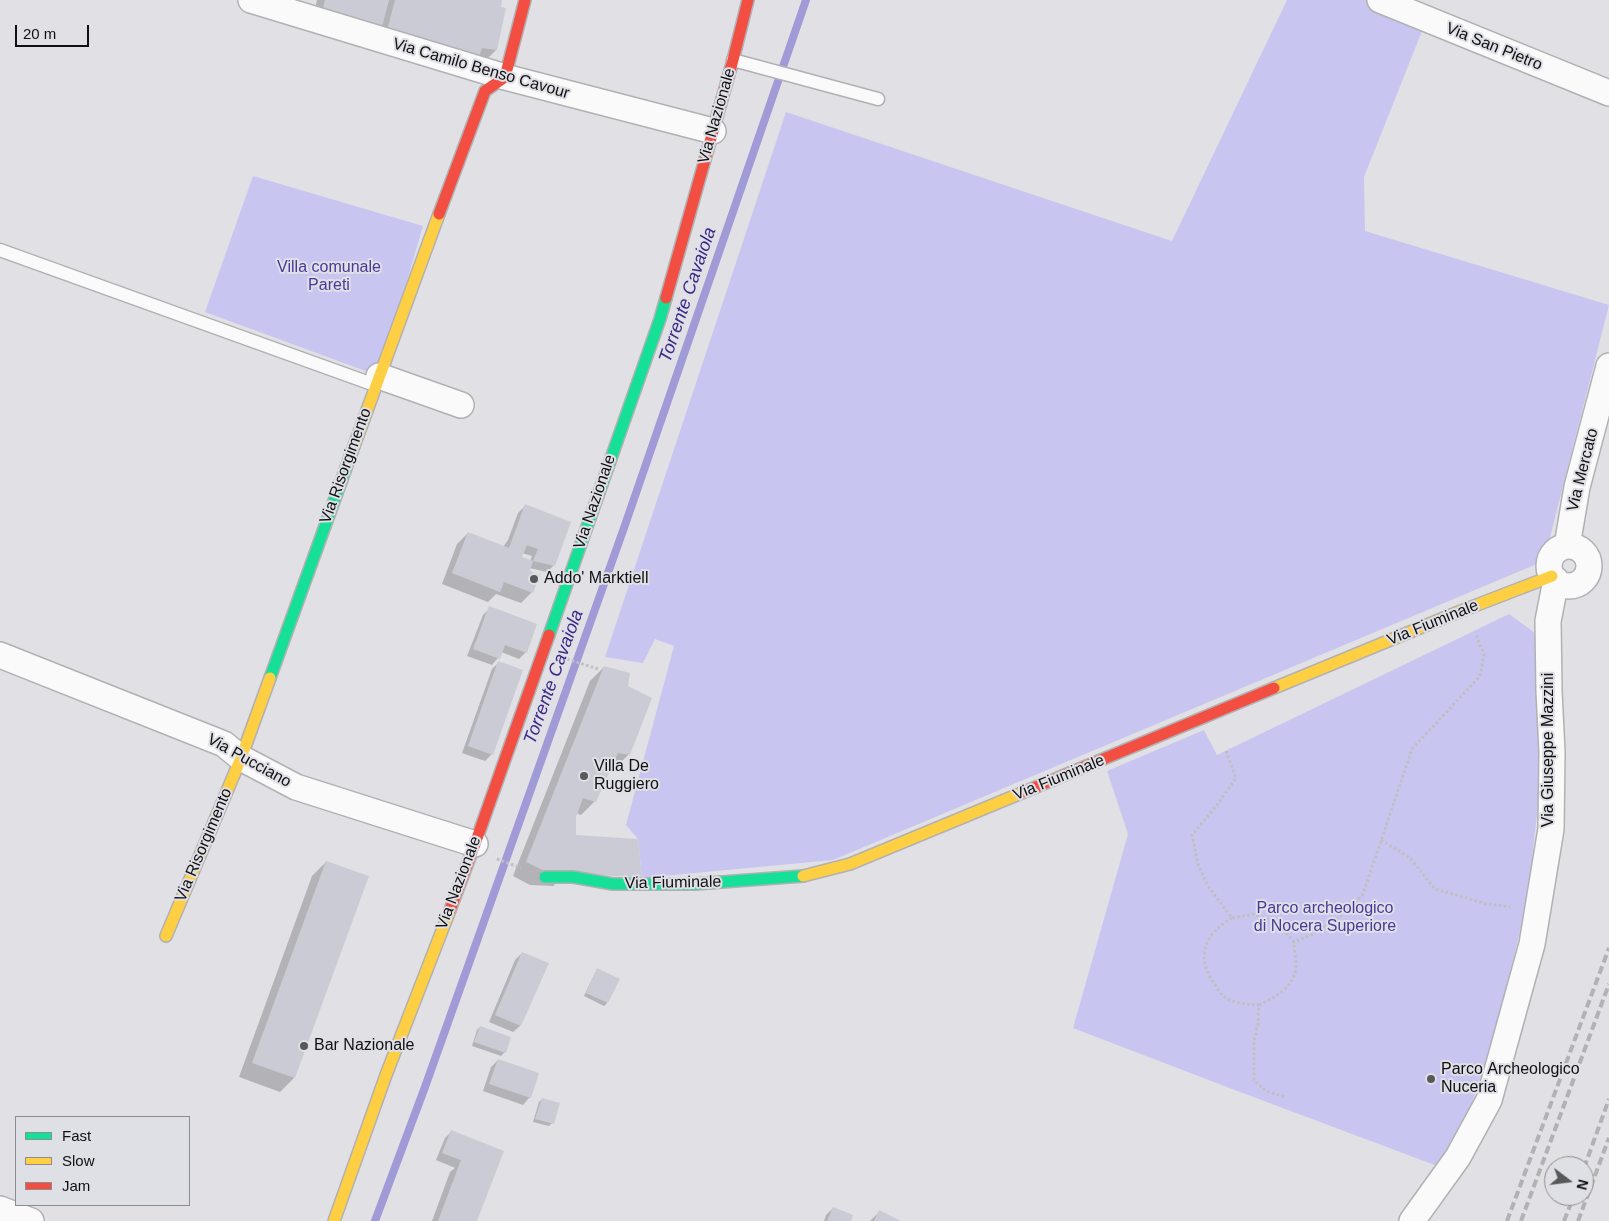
<!DOCTYPE html>
<html>
<head>
<meta charset="utf-8">
<style>
  body { margin:0 }
  #map { position:relative; width:1609px; height:1221px; overflow:hidden; background:#e0e0e5; font-family:Helvetica,sans-serif }
  canvas { display:block }
  .legend { position:absolute; left:15px; top:1116px; width:175px; height:90px; box-sizing:border-box; background:#dfdfe6; border:1px solid #8c8c91; margin:0; padding:6px 9px; list-style:none; font-size:15px; color:#101012 }
  .legend li { display:flex; align-items:center; gap:10px; height:25px }
  .legend b { width:25px; border:1px solid #8c8c91 }
  .north { position:absolute; left:1544px; top:1156px; width:50px; height:50px; box-sizing:border-box; background:#dfdfe6; border:1px solid #8c8c91; border-radius:50%; rotate:105deg; font-size:14px; font-weight:700; line-height:20px; text-align:center; color:#101012 }
  .north::after { content:''; display:block; margin:auto; width:18px; height:22px; background:#59595c; clip-path:polygon(50% 0,100% 100%,50% 72%,0 100%) }
  .scale { position:absolute; left:15px; top:25px; width:74px; height:22px; box-sizing:border-box; border:2px solid #101012; border-top:0; padding-left:6px; font-size:15px; line-height:18px; white-space:nowrap; color:#101012; -webkit-text-stroke:4px #dfdfe6; paint-order:stroke }
</style>
</head>
<body>
<div id="map">
<canvas width="1609" height="1221"></canvas>
<ul class="legend">
<li><b style="height:6px;background:#16e098"></b>Fast</li>
<li><b style="height:6px;background:#ffcf43"></b>Slow</li>
<li><b style="height:6px;background:#f24e42"></b>Jam</li>
</ul>
<div class="north">N</div>
<div class="scale">20 m</div>
</div>
<script>
const ctx = document.querySelector('canvas').getContext('2d');
ctx.lineJoin = 'round';
function paint(path, color) {
  ctx.fillStyle = color;
  ctx.fill(path, 'evenodd');
}
function trace(path, color, width, dash) {
  ctx.strokeStyle = color;
  ctx.lineWidth = width;
  ctx.lineCap = dash ? 'butt' : 'round';
  ctx.setLineDash(dash || []);
  ctx.stroke(path);
}
function write(font, color, halo, rows, align = 'center') {
  ctx.font = font + ' Helvetica,sans-serif';
  ctx.lineWidth = 4;
  ctx.setLineDash([]);
  ctx.textBaseline = 'middle';
  ctx.strokeStyle = halo;
  ctx.fillStyle = color;
  for (const [text, x, y, turn = 0] of rows) {
    ctx.save();
    ctx.translate(x, y);
    ctx.rotate((+turn || 0) * Math.PI / 180);
    ctx.textAlign = isNaN(turn) ? turn : align;
    if (halo) ctx.strokeText(text, 0, 0);
    ctx.fillText(text, 0, 0);
    ctx.restore();
  }
}
paint(new Path2D(`
  M1287,0h82l55,26 -60,151 1,54 244,74 -65,256 -711,299 -191,18 -4,-39 -12,-14 48,-179 -19,-7 -12,24 -38,-6 181,-545 386,129z
  M253,176l170,50 -44,150 -174,-64z
  M1509,614l26,19 6,145 -13,118 -29,126 -27,81 -32,64 -200,-75 -167,-64 55,-194 -21,-63 97,-41 13,25z`), '#c8c6f1');
paint(new Path2D(`
  M317,0h184l-5,50 -10,10 -174,-37z
  M525,506l29,59 -7,7 -18,-4 -1,4 10,4 -7,17 -10,10 -25,-9 -8,8 -46,-18 15,-40 11,-11 35,14 5,-7 10,-27zM522,553l10,3 -2,5 -9,-4z
  M490,608l36,44 -7,7 -18,-7 -3,6 -6,7 -25,-9 16,-41z
  M499,662l-7,92 -7,7 -23,-8 30,-84z
  M604,667l22,20 3,67 -14,14h-5l-15,33 -14,14 -5,-2 -22,73 -24,-1 -17,-9 77,-195z
  M326,862l41,15 -73,201 -14,14 -41,-15 73,-201z
  M522,953l-2,73 -7,6 -24,-10 26,-62z
  M598,970l9,33 -3,3 -20,-10 11,-23z
  M480,1027l30,11 -6,15 -3,3 -29,-10 5,-16z
  M498,1060l40,14 -9,24 -6,7 -40,-14 8,-24z
  M542,1099l10,24 -3,3 -16,-4 6,-20z
  M452,1131l50,21 -26,69h-44l18,-49 5,-4 -19,-8 9,-22z
  M833,1208l16,13h-25l2,-6z
  M879,1212l19,9h-28z`), '#0003');
trace(new Path2D(`
  M375,1221l50,-134 200,-562 181,-525`), '#a09bd6', 8);
paint(new Path2D(`
  M325,0h64l-8,31 -59,-19z
  M395,0h107l-1,7 5,1 -9,42 -15,-2 -3,9 -92,-26z
  M525,504l46,18 -16,44 -22,-5 -3,10 10,4 -7,18 -29,-11 -4,10 -48,-19 16,-41 41,16zM527,545l11,4 -5,12 -11,-4z
  M489,606l48,18 -10,29 -22,-8 -5,14 -27,-10z
  M498,661l25,9 -30,85 -25,-9z
  M604,666l26,7 -2,13 24,12 -22,57 -12,-2 -22,49 -13,-4 -7,19v18l62,4 4,39 -97,-7 -19,-9z
  M326,861l43,15 -74,202 -43,-15z
  M522,952l27,11 -28,63 -26,-11z
  M597,968l23,11 -12,24 -22,-10z
  M480,1026l31,11 -5,16 -32,-11z
  M498,1059l41,14 -8,25 -42,-14z
  M542,1098l18,5 -6,21 -19,-5z
  M451,1130l53,21 -27,70h-39l23,-61 -19,-7z
  M833,1207l20,8 -2,6h-24z
  M879,1210l22,11h-27z`), '#cbcbd6');
const lane = new Path2D(`
  M733,60l145,39
  M0,250l375,135`);
const street = new Path2D(`
  M251,0l254,77 208,54
  M1380,0l229,93
  M379,376l82,29
  M1567,546l10,-59 32,-121
  M1549 566a20 20 0 1 1 40 0a20 20 0 1 1-40 0Z
  M0,655l224,89 17,14 55,29 179,57
  M0,1209l31,12
  M1412,1221l46,-64 31,-57 43,-156 19,-115 1,-77 -3,-61 -1,-70 8,-41`);
const fast = new Path2D(`
  M549,635l111,-316 6,-21
  M270,678l84,-232
  M545,877h28l40,7h82l108,-8`);
const slow = new Path2D(`
  M354,446l85,-232
  M1274,688l182,-75 96,-37
  M803,876l47,-12 174,-72
  M166,936l75,-178 29,-80
  M334,1221l52,-146 64,-165`);
const jam = new Path2D(`
  M439,214l46,-123 20,-14 20,-77
  M666,298l67,-238 15,-60
  M1024,792l250,-104
  M450,910l25,-66 74,-209`);
trace(lane, '#b1b1b4', 15);
trace(street, '#b1b1b4', 28);
trace(fast, '#b1b1b4', 14);
trace(slow, '#b1b1b4', 14);
trace(jam, '#b1b1b4', 14);
trace(new Path2D(`
  M567,659l31,10
  M1226,751l10,27 -19,27 -25,30 6,29 10,22 24,32 23,-4 23,10 16,18c27,-10 50,-26 69,-48l49,-145 68,-73 4,-22 -9,-21
  M1381,840l29,18 25,31 48,14 27,4
  M497,859l24,9
  M1232,918c-26,15 -37,37 -19,64 3,4 6,10 9,13 11,9 24,9 37,10l-1,19 -4,17v39l12,11 18,6
  M1259,1005c16,-8 36,-18 37,-39 0,-8 -2,-16 -2,-24`), '#bfbfc0', 3, [2.5, 2.5]);
trace(lane, '#fafafb', 12);
trace(street, '#fafafb', 25);
trace(fast, '#16e098', 11);
trace(slow, '#ffcf43', 11);
trace(jam, '#f24e42', 11);
trace(new Path2D(`
  M1584,1168l25,-69
  M1507,1221l102,-273
  M1521,1221l88,-237
  M1564,1221l10,-25
  M1578,1221l31,-83`), '#b2b2b4', 4, [8, 4]);
for (const [x, y, r, color] of [
  [534,579,5,"#59595c"],
  [584,776,5,"#59595c"],
  [304,1046,5,"#59595c"],
  [1431,1079,5,"#59595c"]
]) {
  const dot = new Path2D();
  dot.arc(x, y, r, 0, 2 * Math.PI);
  ctx.fillStyle = color;
  ctx.fill(dot);
  trace(dot, '#dfdfe6', 2);
}
write('16px', '#101012', '#dfdfe6', [
  ["Via San Pietro",1494,47,22],
  ["Via Camilo Benso Cavour",481,69,16],
  ["Via Nazionale",717,116,-74],
  ["Via Risorgimento",346,466,-70],
  ["Via Mercato",1583,470,-76],
  ["Via Nazionale",595,502,-71],
  ["Via Fiuminale",1433,623,-22],
  ["Via Giuseppe Mazzini",1549,750,-90],
  ["Via Pucciano",249,761,29],
  ["Via Fiuminale",1059,778,-22],
  ["Via Risorgimento",204,845,-67],
  ["Via Nazionale",459,883,-69],
  ["Via Fiuminale",673,883,-1]
]);
write('16px', '#493999', '#dfdfe6', [
  ["Villa comunale",329,268],
  ["Pareti",329,286],
  ["Parco archeologico",1325,909],
  ["di Nocera Superiore",1325,927]
]);
write('16px', '#101012', '#dfdfe6', [
  ["Addo' Marktiell",544,579],
  ["Villa De",594,767],
  ["Ruggiero",594,785],
  ["Bar Nazionale",314,1046],
  ["Parco Archeologico",1441,1070],
  ["Nuceria",1441,1088]
], 'left');
write('italic 18px', '#3c2887', '#dfdfe6', [
  ["Torrente Cavaiola",688,295,-71],
  ["Torrente Cavaiola",554,677,-70]
]);
</script>
</body>
</html>
